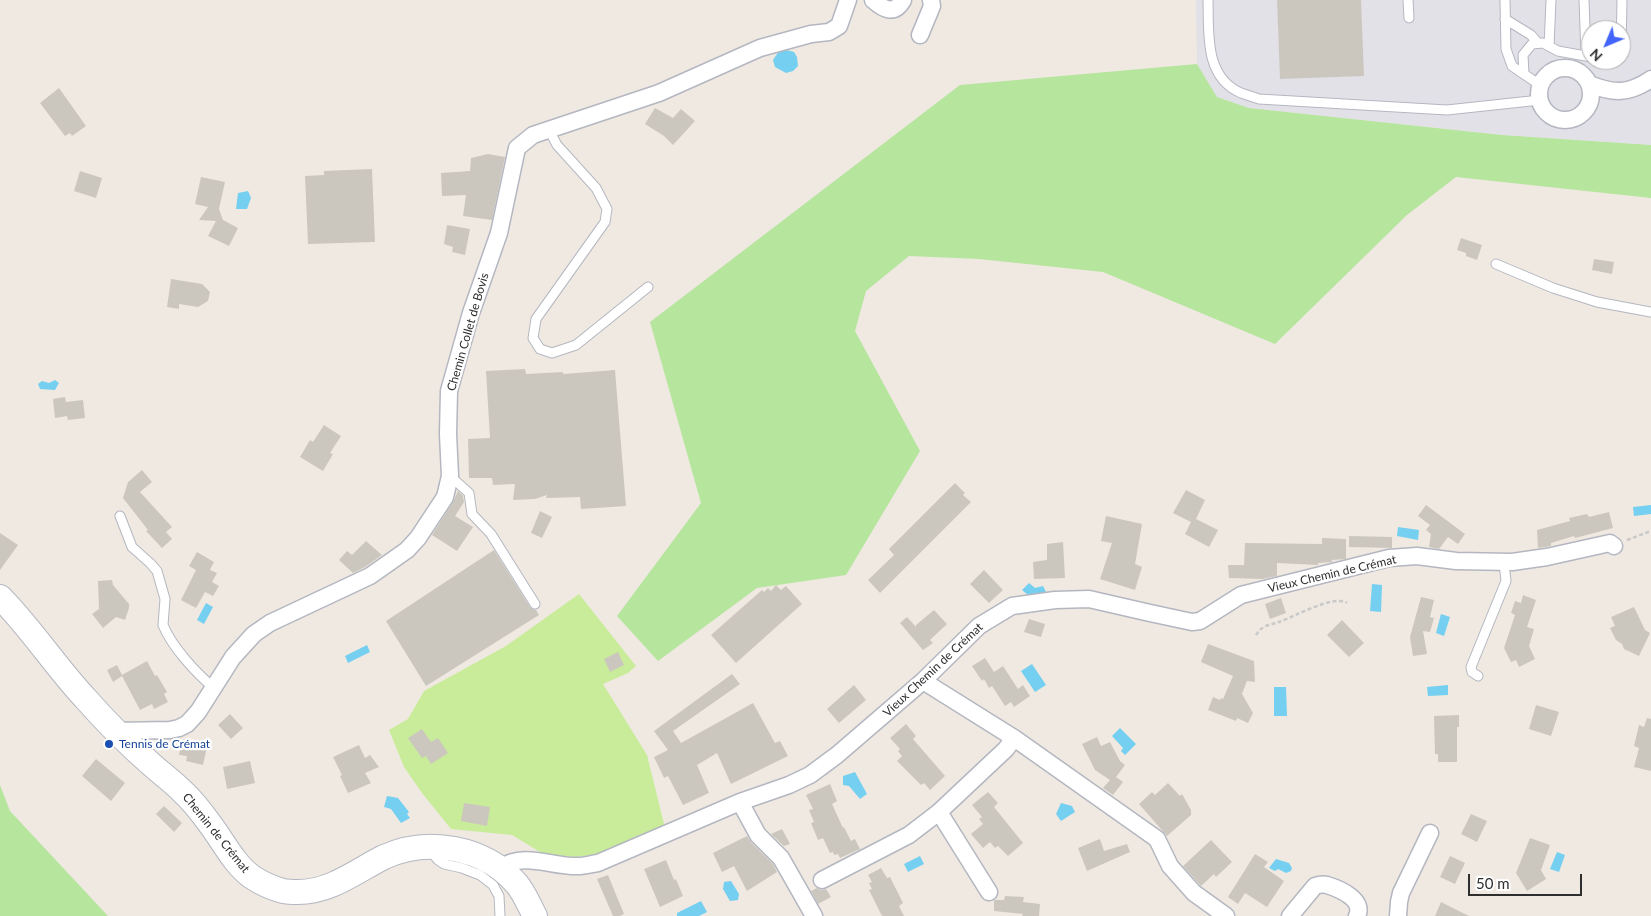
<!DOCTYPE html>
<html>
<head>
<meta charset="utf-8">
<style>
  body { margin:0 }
  #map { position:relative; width:1651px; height:916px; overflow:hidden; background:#efe9e1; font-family:Lato,sans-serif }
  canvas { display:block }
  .north { position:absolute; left:1581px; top:20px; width:50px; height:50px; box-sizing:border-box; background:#fff; border:1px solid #ababab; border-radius:50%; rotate:225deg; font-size:14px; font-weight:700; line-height:20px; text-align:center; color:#2e2e2e }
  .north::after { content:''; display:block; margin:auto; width:18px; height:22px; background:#4264fb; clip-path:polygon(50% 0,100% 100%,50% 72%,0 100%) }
  .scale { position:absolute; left:1468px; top:874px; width:114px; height:22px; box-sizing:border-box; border:2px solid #2e2e2e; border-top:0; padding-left:6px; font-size:15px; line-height:18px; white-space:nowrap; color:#2e2e2e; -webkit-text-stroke:4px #fff; paint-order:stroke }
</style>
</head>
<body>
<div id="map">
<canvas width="1651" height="916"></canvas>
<div class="north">N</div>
<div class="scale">50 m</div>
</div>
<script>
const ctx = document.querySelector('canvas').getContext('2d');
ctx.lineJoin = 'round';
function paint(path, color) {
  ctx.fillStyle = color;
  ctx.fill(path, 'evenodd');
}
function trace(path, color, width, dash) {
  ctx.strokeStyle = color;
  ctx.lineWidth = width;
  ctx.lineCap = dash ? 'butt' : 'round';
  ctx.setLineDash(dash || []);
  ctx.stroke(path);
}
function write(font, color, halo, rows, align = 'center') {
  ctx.font = font + ' Lato,sans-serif';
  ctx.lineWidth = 4.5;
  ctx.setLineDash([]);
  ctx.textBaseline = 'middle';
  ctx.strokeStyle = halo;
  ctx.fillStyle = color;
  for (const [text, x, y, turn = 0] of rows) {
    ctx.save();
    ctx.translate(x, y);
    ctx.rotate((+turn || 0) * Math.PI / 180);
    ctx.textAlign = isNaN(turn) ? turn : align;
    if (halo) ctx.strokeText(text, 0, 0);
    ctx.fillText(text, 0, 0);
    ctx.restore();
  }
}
paint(new Path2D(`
  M1196,0h455v145l-149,-10 -253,-27 -32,-11 -20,-33zM1591,30h30v30h-30z`), '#e3e1e8');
paint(new Path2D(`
  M1197,64l20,33 32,11 253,27 149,10v53l-195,-21 -49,38 -132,129 -172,-72 -124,-13 -70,-3 -43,35 -11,40 65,120 -74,124 -89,13 -99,73 -41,-45 84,-113 -51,-181 310,-237z
  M0,785l10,26 98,105h-108z`), '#b6e59e');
paint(new Path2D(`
  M579,594l57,72 -8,7 -25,11 44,71 18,73 -65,26 -24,3 -31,-2 -33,-20 -61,-6 -29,-36 -18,-26 -15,-37 19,-11 16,-28 82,-45z`), '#c9ec9a');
paint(new Path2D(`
  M783,49l11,3 3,5 1,9 -5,5 -7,2 -11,-6 -2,-7 6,-9z
  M248,191l3,7 -4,11h-11l2,-16z
  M55,380l4,3 -4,7 -15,-1 -2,-5 4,-3 7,2z
  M1651,505v9l-17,2 -1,-9z
  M1398,527l21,3 -1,10 -21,-4z
  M1029,583l6,5 8,-2 3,6 -18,3 -6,-5z
  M1372,584l10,1 -1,27 -11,-1z
  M206,603l7,4 -9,17 -7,-4z
  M1441,614l9,3 -6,19 -8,-3z
  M367,645l3,7 -22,11 -3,-7z
  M1032,664l14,21 -11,7 -14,-21z
  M1448,685v10l-20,1 -1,-9z
  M1274,687h12l1,29h-13z
  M1120,728l16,16 -11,11 -4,-4 2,-3 -11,-12z
  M855,772l12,22 -7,5 -11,-13 -6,-1v-9z
  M387,796l11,2 11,14 -2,2 3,4 -9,5 -10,-14 -7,-2z
  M1061,803l11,3 3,6 -14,9 -5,-7z
  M1557,852l8,3 -6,17 -9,-3z
  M920,856l4,8 -16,8 -4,-8z
  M1276,859l13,4 3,5 -1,3 -5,2 -8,-4 -3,2 -6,-3z
  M731,881l8,13 -1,6 -8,1 -7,-12 1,-7z
  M701,901l6,11 -8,4h-22v-3z`), '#75cff0');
paint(new Path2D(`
  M1277,0h84l3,76 -84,3z
  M59,88l27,38 -14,10 -2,-3 -5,3 -25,-33z
  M655,108l18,10 8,-9 14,12 -22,24 -9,-9 -19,-12z
  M488,154l17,3 -13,63 -29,-4 3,-21 -24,1 -1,-23 29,-2 1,-13z
  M372,169l3,73 -67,2 -3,-68 19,-1v-4z
  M80,171l22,7 -6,20 -22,-7z
  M201,177l24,5 -6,27 4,11 15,8 -9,18 -21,-10 8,-15 -17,-1 9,-13 -13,-3z
  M447,225l23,4 -5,26 -13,-3 1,-5 -9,-3z
  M1461,238l21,7 -5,15 -11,-4v-3l-9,-3z
  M1594,259l20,3 -2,12 -20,-4z
  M171,279l31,5 8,8 -2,9 -10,6 -19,-3v5l-12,-2z
  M525,369l1,5 37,-2v2l52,-4 11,136 -45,3 -1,-12 -34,1 1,-3 -12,4 -22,1 2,-16 -22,1 -1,-7h-23l-1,-39 22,-1 -4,-67z
  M65,397l1,5 17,-2 2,18 -17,2 -1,-4 -12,2 -2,-19z
  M324,425l17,11 -11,17 3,1 -10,17 -23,-14 10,-17 3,2z
  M142,470l10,12 -12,10 32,35 -6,5 6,7 -10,9 -16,-17 2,-1 -25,-32 5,-16z
  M955,483l10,10 -2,2 8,7 -91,91 -12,-13 26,-25 -5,-6z
  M1186,490l19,10 -9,19 22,11 -9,17 -24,-13 6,-12 -18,-9z
  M458,491l5,5 1,6 -9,14 18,11 -16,24 -25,-16 21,-33z
  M1426,505l39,29 -7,10 -10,-7 -9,12 -10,-2 2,-13 -5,-4 4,-5 -12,-9z
  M540,511l12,6 -10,21 -11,-5z
  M1609,512l4,16 -38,10 -1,-2 -23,7v3l-13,2 -1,-18 33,-9 -1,-3 18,-4 2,3z
  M1106,516l36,8 -7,40 7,3 -7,23 -35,-11 12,-36 -11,-2z
  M0,533l18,12 -18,25z
  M1349,536l43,1v11l-43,-1z
  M1322,538l24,1v20l-14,1v2l-14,1v2l-41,-2v13l-15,3 -33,-1 -1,-13h16l1,-22 77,1z
  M366,541l16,14 -17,12 -12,6 -14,-13 8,-9 5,4z
  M1063,542l2,36 -31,1 -1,-17 14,-2v-16z
  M494,550l36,57 6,3 3,5 -113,71 -40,-65z
  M197,552l17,10 -4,8 7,3 -5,9 7,4 -6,10 -8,-4 -9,16 -15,-8 15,-30 -7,-4z
  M984,570l19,20 -14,13 -19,-19z
  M112,580l1,5 16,19v4l-4,12 -9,-3 -13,11 -11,-14 7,-5 -1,-28z
  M776,585l5,5 5,-4 16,18 -66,59 -25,-28 51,-45 2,2 4,-4 3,3z
  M1523,595l13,5 -9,27 7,2 -5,17 6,13 -16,8 -3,-7 -5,2 -7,-14 11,-33 -4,-2 4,-12 6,2z
  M1421,597l13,3 -4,17 4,1 -4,14 -7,-1 4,23 -14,2 -3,-19z
  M1281,598l5,15 -16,6 -5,-15z
  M1634,607l11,23 5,3 -11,23 -15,-7 -2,-5 -6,-4 -6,-12 5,-2 -4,-9z
  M934,610l13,14 -17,16 3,3 -10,7 -23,-27 7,-6 9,10v-2z
  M1029,619l16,5 -4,13 -17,-5z
  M1342,620l22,23 -15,14 -22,-22z
  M1208,644l46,17 1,21 -8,-1 -5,13 11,19 -5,10 -11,-5 -1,3 -28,-11 5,-13 7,3 1,-2 2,1 10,-23 -32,-14z
  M618,652l6,13 -14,7 -6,-13z
  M985,658l9,14 9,-6 15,23 5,-4 7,11 -16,11 -3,-5 -6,4 -13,-20 -3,2 -5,-9 -2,2 -10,-15z
  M147,661l8,15 2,-1 10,17 -3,2 4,8 -14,7 -2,-5 -12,6 -18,-34 -9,6 -6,-12 10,-5 5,10z
  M732,674l8,10 -67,47 8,12 72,-40 22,40 5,-2 8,15 -57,28 -14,-31 -20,12 12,28 -26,12 -15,-29 -4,2 -10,-21 14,-7 -14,-19z
  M854,685l12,15 -27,23 -12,-14z
  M1536,705l23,7 -8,24 -22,-7z
  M230,714l13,14 -12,11 -13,-14z
  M1459,715v12h-2v35h-19v-8h-3l-1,-38z
  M1647,718l4,1v52l-17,-4 5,-19 -5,-2 5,-21 5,2z
  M906,724l10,12 -3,3 32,37 -15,14 -6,-7 -3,2 -24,-24 5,-5 -4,-5 2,-2 -10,-11z
  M422,729l9,13 7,-4 10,15 -17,11 -5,-8 -4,2 -14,-20z
  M1097,737l4,9 9,-4 10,19 5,4 -9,12 7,5 -10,13 -10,-7 7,-8 -15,-10 -13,-26z
  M182,741l25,6 -4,18 -17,-4 1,-5 -8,-1z
  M359,745l6,13 5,-3 9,12 -14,6 6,10 -23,10 -8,-17 2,-1 -9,-18z
  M96,759l29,24 -14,18 -29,-25z
  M250,761l5,22 -28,6 -4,-22z
  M1168,783l12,13 2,-2 9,16v5l-24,21 -28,-32 13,-12 3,3z
  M830,784l7,17 -5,3 11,24 1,-1 7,14 4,-2 5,10 -20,9 -2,-4 -4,1 -1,-3 -3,1 -7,-15 -5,2 -7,-17 3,-1 -5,-12 4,-1 -7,-14z
  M988,792l10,11 -4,4 29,36 -15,13 -10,-10 -3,2 -5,-6 -7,6 -12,-14 12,-10 -4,-5 3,-2 -10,-12z
  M464,803l26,4 -3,19 -26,-5z
  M164,806l18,17 -8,9 -18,-18z
  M1471,814l16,7 -10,21 -16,-8z
  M782,829l8,15 -6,2 -13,-12z
  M747,836l4,6 22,22 4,8 -30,19 -13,-25 -12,6 -9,-19z
  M1530,838l20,7 -9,25 5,9 -19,12 -11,-18z
  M1100,839l4,12 23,-7 3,8 -43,19 -9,-23z
  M1211,840l21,22 -16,15 -2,-3 -13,12 -18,-20z
  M1255,854l13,8 -4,5 20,14 -17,26 -22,-14 -7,11 -10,-7z
  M1450,856l15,7 -10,21 -15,-7z
  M666,860l8,20 2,-1 7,17 -23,11 -16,-38z
  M881,868l6,10 3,-1 13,26 -4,3 5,10h-22l-13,-26 3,-1 -3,-6 3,-1 -4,-7z
  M608,875l16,39 -4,2h-7l-16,-37z
  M817,888l4,2 5,-1 5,8 -13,7 -7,-13z
  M1005,896l19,1 -1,5 17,2 -1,12h-17l1,-2 -29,-3v-11h10z
  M1441,902l28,14h-34z`), '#cbc7bf');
const lane = new Path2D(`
  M1208,0c1,33 -4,77 33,93 6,2 12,4 18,6l188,11 93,-10
  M1408,0l1,18
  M1505,0l1,49 6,17 28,19
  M1584,0l2,55
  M1505,19l26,16 7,8
  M1549,46l2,-46
  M1621,50l1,-50
  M1600,60l4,1 4,-1
  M1524,74l-1,-19 9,-11 11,-1 15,8 33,6
  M549,130l8,15 39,43 11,21 -2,13 -69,97 -3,19 7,11 12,4 24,-8 72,-58
  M1496,264l57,24 44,14 54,10
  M450,476l19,17 3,21 19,20 44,70
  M120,516l12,31 18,16 7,8 8,28 -2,26c9,22 33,48 51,63
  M1478,676l-6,-4 -1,-5 35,-86 -2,-18
  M429,849l9,11 6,4 18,4 18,7 13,10 6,11 1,20`);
const street = new Path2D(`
  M873,0c10,9 21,16 30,0
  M920,35l12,-29 -1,-6
  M1539 94a26 26 0 1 1 52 0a26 26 0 1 1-52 0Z
  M1589,84c25,10 40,10 62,-5
  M923,681l91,57 143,101 13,27 24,27 32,23
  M116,731l54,-1 9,-2 8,-4 11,-12 35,-55 21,-23 16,-11 100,-47 37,-26 11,-12 27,-41 5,-21 -2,-42 1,-43 22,-78 28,-80 18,-85 16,-13 126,-42 101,-45 51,-14 18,-2 10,-6 9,-26
  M740,802l18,33 23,23 33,58
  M939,812l50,80
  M500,868c25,-17 51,-1 78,-2 6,0 13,-2 20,-3l142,-61 49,-17 21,-10 27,-20 86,-74 56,-55 33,-20 43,-6 34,-1 61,14 42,9 8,-1 41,-26 148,-37 28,-2 39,5 56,1 35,-5 63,-14 4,3
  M822,880l87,-45 30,-23 67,-63 8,-11
  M1290,916l25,-30c3,-1 8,-2 12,-1 13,4 38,15 30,31
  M1398,916l1,-14 2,-9 29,-60`);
const secondary = new Path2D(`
  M0,597c31,31 55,69 85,101 21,24 43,46 67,67 10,9 21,17 31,27 10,9 19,21 27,32 13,17 24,40 42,53 9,6 20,11 31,14 5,1 10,1 15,1 33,0 58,-21 86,-35 44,-20 100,-10 132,26 8,9 13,22 19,33`);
trace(lane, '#b4b7c1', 11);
trace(street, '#b4b7c1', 19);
trace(secondary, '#b4b7c1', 26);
trace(new Path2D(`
  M1627,540l24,-9
  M1256,635c2,-3 4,-6 8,-8 5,-3 10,-3 15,-5 15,-5 55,-28 68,-19`), '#c9c9c9', 2.5, [4, 2.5]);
trace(lane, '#fff', 9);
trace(street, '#fff', 16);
trace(secondary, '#fff', 24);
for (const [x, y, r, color] of [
  [109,744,5,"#1a4fb4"]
]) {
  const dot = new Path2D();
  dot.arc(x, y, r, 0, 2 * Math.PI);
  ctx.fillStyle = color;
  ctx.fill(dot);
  trace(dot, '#fff', 2);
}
write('12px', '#2e2e2e', '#fff', [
  ["Chemin Collet de Bovis",468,332,-74],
  ["Vieux Chemin de Crémat",1332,574,-13],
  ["Vieux Chemin de Crémat",933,670,-43],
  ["Chemin de Crémat",216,833,51]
]);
write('12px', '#164399', '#fff', [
  ["Tennis de Crémat",119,744]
], 'left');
</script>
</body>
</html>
